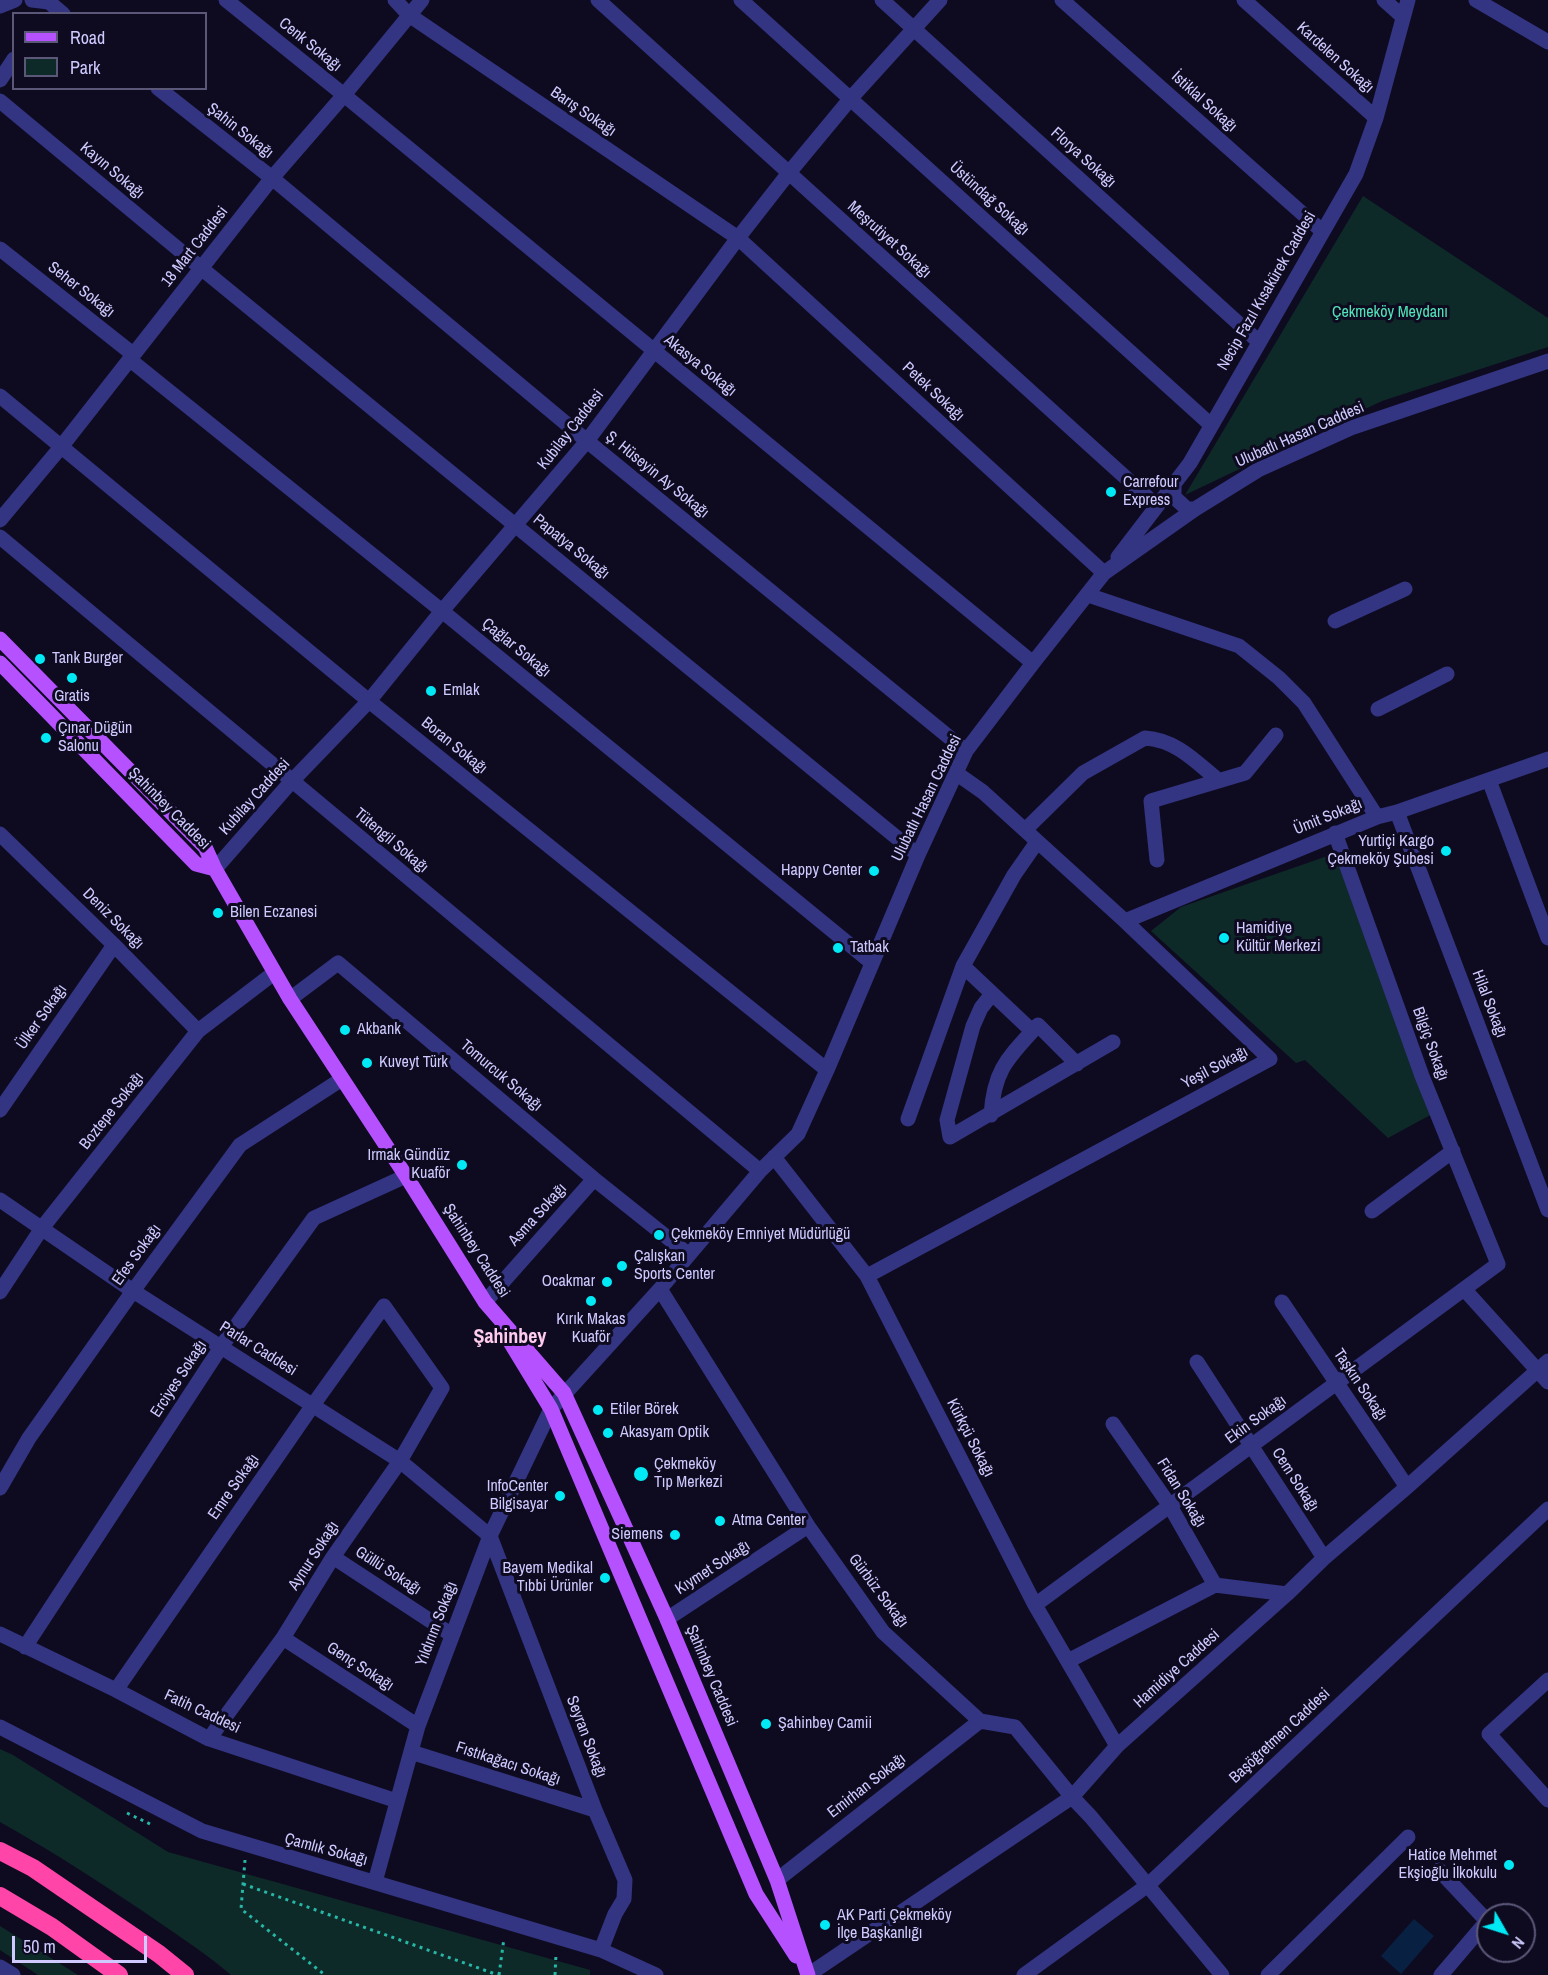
<!DOCTYPE html>
<html>
<head>
<meta charset="utf-8">
<style>
  body { margin:0 }
  #map { position:relative; width:1548px; height:1975px; overflow:hidden; background:#0e0b20; font-family:"Archivo Narrow",sans-serif }
  canvas { display:block }
  .legend { position:absolute; left:12px; top:12px; width:195px; height:78px; box-sizing:border-box; background:#0e0b20; border:2px solid #5b5779; margin:0; padding:8px 10px; list-style:none; font-size:18px; color:#cecaff }
  .legend li { display:flex; align-items:center; gap:12px; height:30px }
  .legend b { width:30px; border:2px solid #5b5779 }
  .north { position:absolute; left:1476px; top:1903px; width:60px; height:60px; box-sizing:border-box; background:#0e0b20; border:2px solid #5b5779; border-radius:50%; rotate:129deg; font-size:16px; font-weight:700; line-height:24px; text-align:center; color:#cecaff }
  .north::after { content:''; display:block; margin:auto; width:21px; height:27px; background:#00e9f5; clip-path:polygon(50% 0,100% 100%,50% 72%,0 100%) }
  .scale { position:absolute; left:12px; top:1936px; width:135px; height:27px; box-sizing:border-box; border:3px solid #cecaff; border-top:0; padding-left:8px; font-size:18px; line-height:21px; white-space:nowrap; color:#cecaff; -webkit-text-stroke:4px #0e0b20; paint-order:stroke }
</style>
</head>
<body>
<div id="map">
<canvas width="1548" height="1975"></canvas>
<ul class="legend">
<li><b style="height:8px;background:#b551ff"></b>Road</li>
<li><b style="height:16px;background:#0e2a28"></b>Park</li>
</ul>
<div class="north">N</div>
<div class="scale">50 m</div>
</div>
<script>
const ctx = document.querySelector('canvas').getContext('2d');
ctx.lineJoin = 'round';
function paint(path, color) {
  ctx.fillStyle = color;
  ctx.fill(path, 'evenodd');
}
function trace(path, color, width, dash) {
  ctx.strokeStyle = color;
  ctx.lineWidth = width;
  ctx.lineCap = dash ? 'butt' : 'round';
  ctx.setLineDash(dash || []);
  ctx.stroke(path);
}
function write(font, color, halo, rows, align = 'center') {
  ctx.font = font + ' "Archivo Narrow",sans-serif';
  ctx.lineWidth = 6;
  ctx.setLineDash([]);
  ctx.textBaseline = 'middle';
  ctx.strokeStyle = halo;
  ctx.fillStyle = color;
  for (const [text, x, y, turn = 0] of rows) {
    ctx.save();
    ctx.translate(x, y);
    ctx.rotate((+turn || 0) * Math.PI / 180);
    ctx.textAlign = isNaN(turn) ? turn : align;
    if (halo) ctx.strokeText(text, 0, 0);
    ctx.fillText(text, 0, 0);
    ctx.restore();
  }
}
paint(new Path2D(`
  M1363,196l185,122v29l-166,54 -197,94z
  M1336,853l98,260 -46,25 -83,-78 -9,3 -145,-132 30,-24z
  M0,1749l13,6 155,97 422,118v5h-359c-22,-19 -46,-35 -71,-52 -52,-36 -105,-70 -160,-101z
  M0,1926l78,49h-40l-38,-25z`), '#0e2a28');
paint(new Path2D(`
  M1414,1919l20,17 -33,38 -20,-18z`), '#082042');
trace(new Path2D(`
  M127,1813l23,11
  M245,1860l-4,49 84,66
  M243,1884l255,91
  M499,1975l5,-37
  M555,1975l1,-21`), '#27b7a7', 3, [3, 4.5]);
trace(new Path2D(`
  M32,0l17,2 14,12
  M226,0l118,95 689,568
  M395,0l14,15 329,223 366,335
  M598,0l559,506
  M741,0l470,425
  M882,0l377,342
  M1062,0l260,231
  M1244,0l132,118
  M1384,0l19,17
  M1476,0l72,42
  M0,6l15,-6
  M0,80l14,-21
  M158,88l114,90 315,263 379,310
  M0,101l201,167 717,587
  M0,249l129,102 5,12 308,248 430,352
  M0,396l369,305 458,369
  M1174,484v13l13,12h8
  M0,520l61,-73 211,-269 72,-83 78,-95
  M0,537l760,634
  M1118,557l72,-94 166,-289 20,-56 32,-118
  M1088,595l151,51 40,32 25,25 73,114
  M1335,621l70,-32
  M1378,709l69,-35
  M1489,780l59,158
  M1397,812l151,398
  M1025,830l58,-57 62,-35c31,2 50,23 73,42
  M0,834l114,111 84,86
  M1157,860l-6,-59 94,-28 31,-38
  M215,869l76,-87 78,-81 73,-90 145,-170 151,-203 50,-64 63,-76 89,-98
  M1125,921l252,-104 20,-5 151,-53
  M963,966l69,65
  M992,994l-11,14 -8,18 -26,94 3,17 163,-95
  M290,999l48,-36 256,216 94,75
  M0,1110l114,-165
  M991,1115c3,-46 17,-57 47,-90l39,39
  M908,1119l55,-153 51,-91 23,-33
  M774,1157l93,119 168,329 82,141
  M0,1200l133,91 267,170 90,75 105,274 30,70 -1,19 -9,15 -14,36
  M1372,1211l81,-60
  M867,1276l403,-217 -145,-138 -142,-129 -27,-19
  M660,1289l148,237 75,106 97,89 35,6 57,70 19,20 131,158
  M1464,1289l84,93
  M0,1292l42,-64 156,-197 76,-58
  M485,1302l109,-123
  M1282,1302l125,185
  M1197,1362l127,196
  M1113,1424l57,82 45,79
  M0,1488l29,-50 104,-147 107,-146 102,-66
  M333,1557l119,78
  M1035,1605l463,-341 -76,-188 -87,-243
  M667,1619l141,-93
  M0,1634l116,56 93,49 188,62
  M283,1638l135,88
  M25,1647l196,-300 93,-129 92,-42
  M1068,1661l147,-76 72,9
  M1548,1680l-59,54 59,66
  M116,1690l197,-285 71,-99 58,82 -42,73 -67,96 -50,81 -74,101
  M0,1727l202,104 399,119 55,25
  M411,1752l184,58
  M1439,1870l48,51 -46,54
  M777,1880l203,-159
  M375,1882l43,-156 72,-190 61,-127 109,-120 100,-118 38,-37 29,-64 91,-215 48,-104 67,-88 71,-90 91,-64 63,-39 93,-42 197,-67
  M0,1967l13,8
  M808,1975l264,-178 45,-51 170,-152 37,-36 83,-71 141,-126
  M1024,1975l124,-90 400,-376
  M1268,1975l140,-138`), '#333482', 15);
trace(new Path2D(`
  M0,639l205,208 10,22 75,130 116,177 79,126 79,91 103,226 110,261 31,95
  M0,663l196,201 19,5
  M509,1340l42,69 205,485 40,62`), '#b551ff', 15);
trace(new Path2D(`
  M0,1851l33,17 126,86 26,21
  M0,1896l52,31 67,48`), '#ff45a7', 18);
for (const [x, y, r, color] of [
  [1111,492,6,"#00e9f5"],
  [40,659,6,"#00e9f5"],
  [72,678,6,"#00e9f5"],
  [431,691,6,"#00e9f5"],
  [46,738,6,"#00e9f5"],
  [1446,851,6,"#00e9f5"],
  [874,871,6,"#00e9f5"],
  [218,913,6,"#00e9f5"],
  [1224,938,6,"#00e9f5"],
  [838,948,6,"#00e9f5"],
  [345,1030,6,"#00e9f5"],
  [367,1063,6,"#00e9f5"],
  [462,1165,6,"#00e9f5"],
  [659,1235,6,"#00e9f5"],
  [622,1266,6,"#00e9f5"],
  [607,1282,6,"#00e9f5"],
  [591,1301,6,"#00e9f5"],
  [598,1410,6,"#00e9f5"],
  [608,1433,6,"#00e9f5"],
  [641,1474,8,"#00e9f5"],
  [560,1496,6,"#00e9f5"],
  [720,1521,6,"#00e9f5"],
  [675,1535,6,"#00e9f5"],
  [605,1578,6,"#00e9f5"],
  [766,1724,6,"#00e9f5"],
  [1509,1865,6,"#00e9f5"],
  [825,1925,6,"#00e9f5"]
]) {
  const dot = new Path2D();
  dot.arc(x, y, r, 0, 2 * Math.PI);
  ctx.fillStyle = color;
  ctx.fill(dot);
  trace(dot, '#0e0b20', 2);
}
write('16px', '#cecaff', '#0e0b20', [
  ["Cenk Sokağı",310,45,39],
  ["Kardelen Sokağı",1335,58,42],
  ["İstiklal Sokağı",1204,102,42],
  ["Barış Sokağı",583,112,34],
  ["Şahin Sokağı",240,131,38],
  ["Florya Sokağı",1083,158,42],
  ["Kayın Sokağı",112,171,40],
  ["Üstündağ Sokağı",989,199,42],
  ["Meşrutiyet Sokağı",889,240,42],
  ["18 Mart Caddesi",195,247,-52],
  ["Seher Sokağı",81,290,38],
  ["Necip Fazıl Kısakürek Caddesi",1267,291,-60],
  ["Akasya Sokağı",700,366,39],
  ["Petek Sokağı",933,392,43],
  ["Kubilay Caddesi",571,430,-52],
  ["Ulubatlı Hasan Caddesi",1300,435,-24],
  ["Ş. Hüseyin Ay Sokağı",657,475,39],
  ["Papatya Sokağı",571,547,39],
  ["Çağlar Sokağı",516,648,39],
  ["Boran Sokağı",454,746,39],
  ["Kubilay Caddesi",255,797,-48],
  ["Ulubatlı Hasan Caddesi",927,798,-64],
  ["Şahinbey Caddesi",169,809,45],
  ["Ümit Sokağı",1328,817,-22],
  ["Tütengil Sokağı",391,841,40],
  ["Deniz Sokağı",113,919,45],
  ["Hilal Sokağı",1489,1004,69],
  ["Ülker Sokağı",42,1017,-55],
  ["Bilgiç Sokağı",1430,1044,70],
  ["Yeşil Sokağı",1215,1068,-28],
  ["Tomurcuk Sokağı",501,1076,40],
  ["Boztepe Sokağı",112,1111,-52],
  ["Asma Sokağı",538,1215,-48],
  ["Şahinbey Caddesi",476,1251,57],
  ["Efes Sokağı",137,1255,-54],
  ["Parlar Caddesi",258,1349,32],
  ["Erciyes Sokağı",179,1379,-57],
  ["Taşkın Sokağı",1360,1385,56],
  ["Ekin Sokağı",1256,1420,-36],
  ["Kürkçü Sokağı",970,1438,63],
  ["Cem Sokağı",1295,1480,57],
  ["Emre Sokağı",234,1487,-55],
  ["Fidan Sokağı",1181,1493,58],
  ["Aynur Sokağı",314,1556,-57],
  ["Kıymet Sokağı",713,1568,-33],
  ["Güllü Sokağı",388,1571,33],
  ["Gürbüz Sokağı",878,1591,53],
  ["Yıldırım Sokağı",437,1624,-69],
  ["Genç Sokağı",360,1667,33],
  ["Hamidiye Caddesi",1177,1669,-42],
  ["Şahinbey Caddesi",711,1676,67],
  ["Fatih Caddesi",202,1712,25],
  ["Başöğretmen Caddesi",1280,1736,-43],
  ["Seyran Sokağı",586,1737,69],
  ["Fıstıkağacı Sokağı",508,1764,18],
  ["Emirhan Sokağı",867,1786,-38],
  ["Çamlık Sokağı",326,1850,15]
]);
write('16px', '#50e5b8', '#0e0b20', [
  ["Çekmeköy Meydanı",1390,313]
]);
write('16px', '#cecaff', '#0e0b20', [
  ["Carrefour",1123,483],
  ["Express",1123,501],
  ["Tank Burger",52,659],
  ["Emlak",443,691],
  ["Gratis",72,697,"center"],
  ["Çınar Düğün",58,729],
  ["Salonu",58,747],
  ["Yurtiçi Kargo",1434,842,"right"],
  ["Çekmeköy Şubesi",1434,860,"right"],
  ["Happy Center",862,871,"right"],
  ["Bilen Eczanesi",230,913],
  ["Hamidiye",1236,929],
  ["Kültür Merkezi",1236,947],
  ["Tatbak",850,948],
  ["Akbank",357,1030],
  ["Kuveyt Türk",379,1063],
  ["Irmak Gündüz",450,1156,"right"],
  ["Kuaför",450,1174,"right"],
  ["Çekmeköy Emniyet Müdürlüğü",671,1235],
  ["Çalışkan",634,1257],
  ["Sports Center",634,1275],
  ["Ocakmar",595,1282,"right"],
  ["Kırık Makas",591,1320,"center"],
  ["Kuaför",591,1338,"center"],
  ["Etiler Börek",610,1410],
  ["Akasyam Optik",620,1433],
  ["Çekmeköy",654,1465],
  ["Tıp Merkezi",654,1483],
  ["InfoCenter",548,1487,"right"],
  ["Bilgisayar",548,1505,"right"],
  ["Atma Center",732,1521],
  ["Siemens",663,1535,"right"],
  ["Bayem Medikal",593,1569,"right"],
  ["Tıbbi Ürünler",593,1587,"right"],
  ["Şahinbey Camii",778,1724],
  ["Hatice Mehmet",1497,1856,"right"],
  ["Ekşioğlu İlkokulu",1497,1874,"right"],
  ["AK Parti Çekmeköy",837,1916],
  ["İlçe Başkanlığı",837,1934]
], 'left');
write('bold 20px', '#ffccef', '#0e0b20', [
  ["Şahinbey",510,1338]
]);
</script>
</body>
</html>
